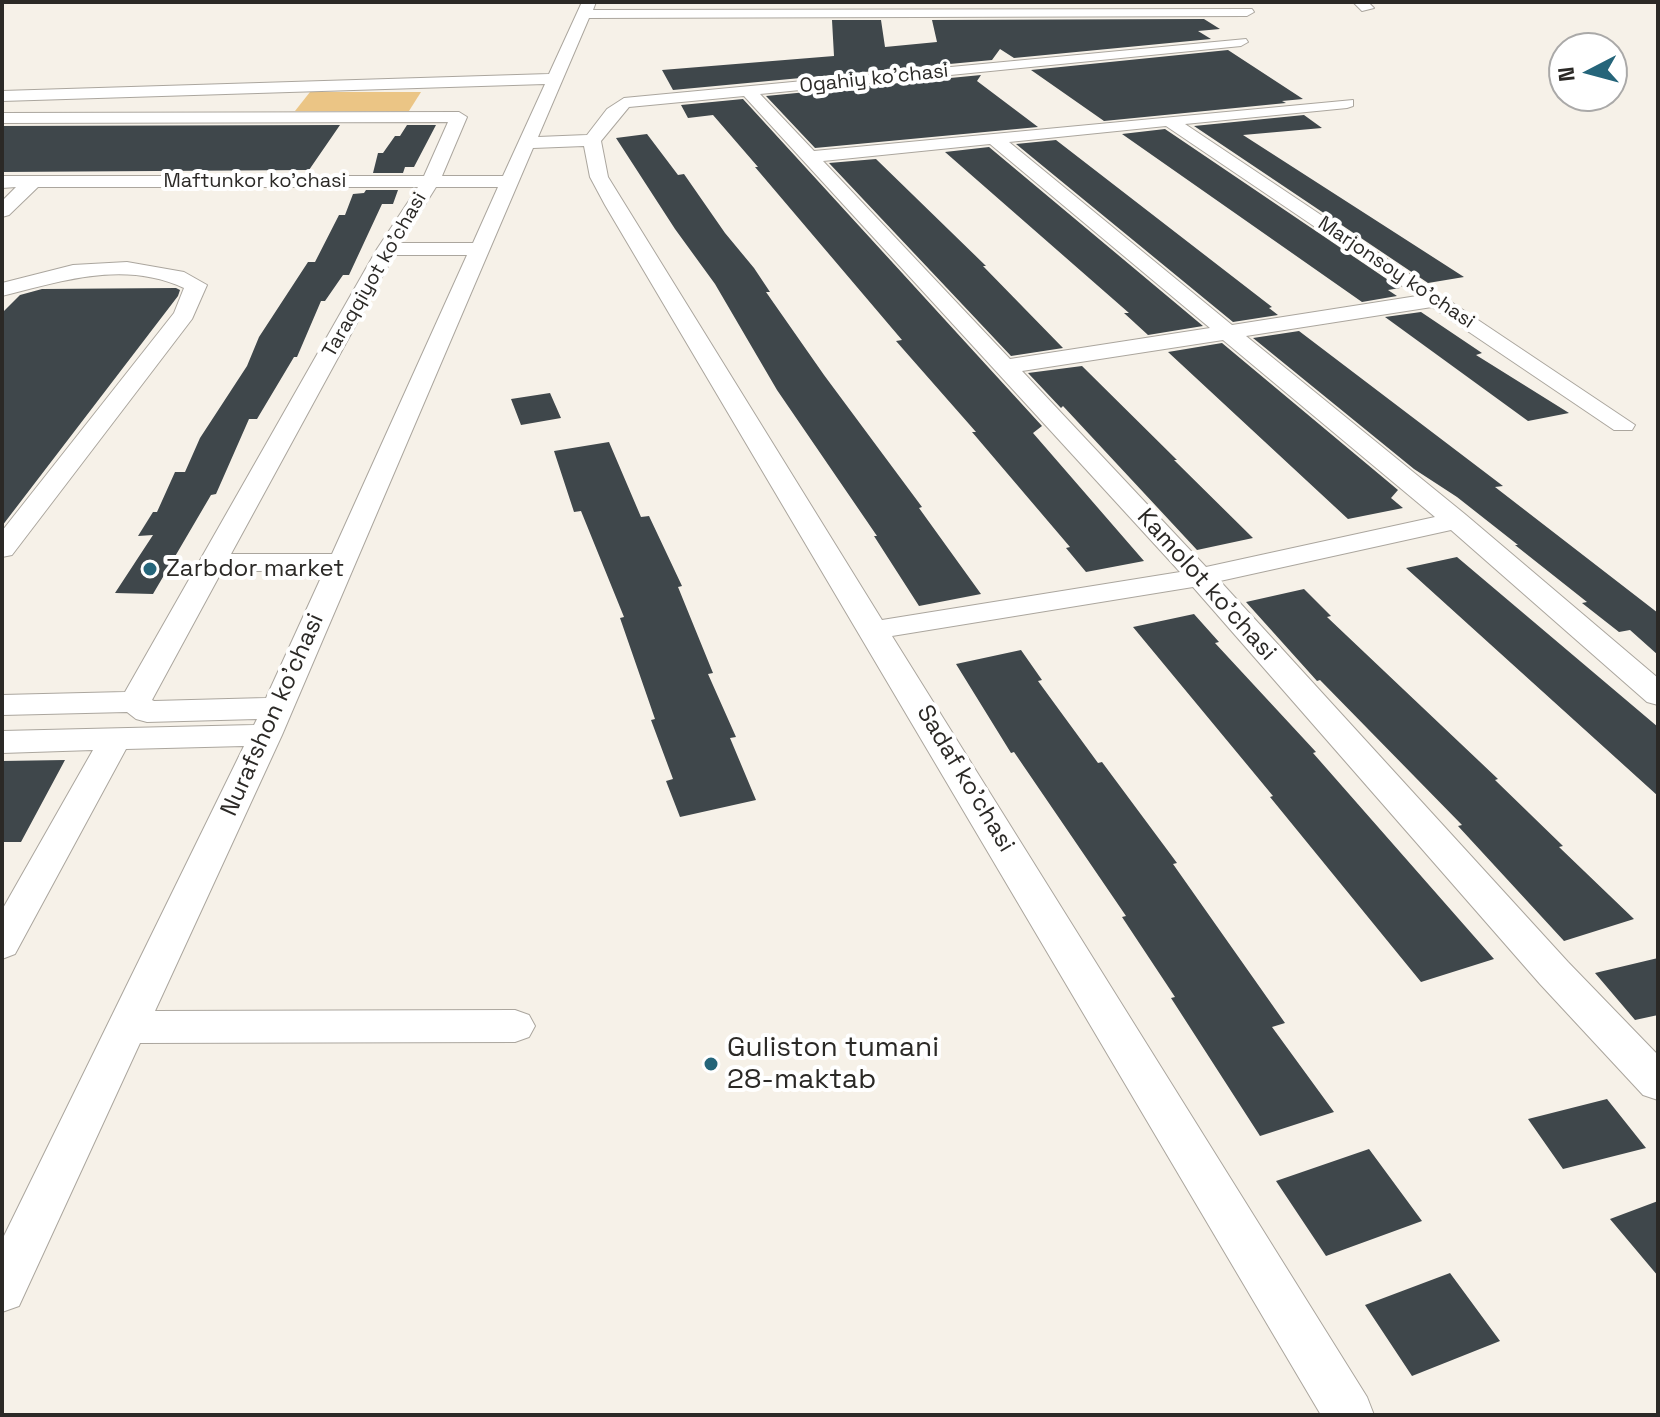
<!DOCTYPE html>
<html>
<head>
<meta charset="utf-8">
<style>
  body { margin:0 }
  #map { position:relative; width:1660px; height:1417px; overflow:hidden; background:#f6f1e8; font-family:"Space Grotesk",sans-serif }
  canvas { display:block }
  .frame { position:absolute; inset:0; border:4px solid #2b2926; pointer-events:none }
  .north { position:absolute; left:1548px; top:32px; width:80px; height:80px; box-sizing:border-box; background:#fff; border:2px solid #aaa9a8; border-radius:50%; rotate:264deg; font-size:22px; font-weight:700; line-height:32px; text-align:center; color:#2b2926 }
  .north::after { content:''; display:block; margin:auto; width:28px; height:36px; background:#25657a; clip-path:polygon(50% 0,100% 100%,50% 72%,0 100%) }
</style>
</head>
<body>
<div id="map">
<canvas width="1660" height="1417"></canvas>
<div class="frame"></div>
<div class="north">N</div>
</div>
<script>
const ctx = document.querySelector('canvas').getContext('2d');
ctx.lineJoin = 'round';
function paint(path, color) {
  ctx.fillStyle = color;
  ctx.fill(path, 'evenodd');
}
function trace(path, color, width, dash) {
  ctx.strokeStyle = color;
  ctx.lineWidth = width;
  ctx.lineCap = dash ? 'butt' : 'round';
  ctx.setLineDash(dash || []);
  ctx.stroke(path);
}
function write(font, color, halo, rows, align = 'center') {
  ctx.font = font + ' "Space Grotesk",sans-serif';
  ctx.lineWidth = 8;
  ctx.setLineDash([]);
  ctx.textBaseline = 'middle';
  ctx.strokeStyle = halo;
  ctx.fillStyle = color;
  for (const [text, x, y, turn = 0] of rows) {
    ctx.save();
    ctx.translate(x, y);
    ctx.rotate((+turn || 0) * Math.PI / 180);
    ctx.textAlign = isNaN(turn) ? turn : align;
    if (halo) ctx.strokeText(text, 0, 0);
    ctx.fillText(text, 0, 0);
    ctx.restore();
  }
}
paint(new Path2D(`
  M310,92h111l-12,19h-114z`), '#ebc585');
paint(new Path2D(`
  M1204,19l16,10 -22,2 13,8 -197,19 -14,-9 -8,11 -319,30 -11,-20 172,-14 -2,-36h49l4,27 52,-5 -5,-22z
  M1228,50l75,49 -21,2 4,2 -182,18 -73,-51z
  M981,75l-4,6 61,46 -223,21 -49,-52z
  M743,99l299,327 -9,7 111,128 -58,11 -20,-24 4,-1 -98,-115h4l-80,-91 6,-1 -147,-173h3l-45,-52 -25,3 -7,-13z
  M1304,115l18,13 -79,7 221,142 -36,6 -234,-157z
  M340,125l-31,45 -307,2v-46z
  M407,125h29l-22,42h-9l-2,6h-30l5,-20h5l12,-17h5z
  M1165,129l235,159 -12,2 9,6 -35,6 -240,-168z
  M647,134l31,41 6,-1 41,59 29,35 16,24h-4l58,83 98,132 -3,1 62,86 -62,12 -45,-70h3l-100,-146 -62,-106 -40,-55 -59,-91z
  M1056,140l216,167 -3,1 9,7 -45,7 -217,-178z
  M989,147l214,179 -55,9 -24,-22h5l-184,-161z
  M876,159l110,107h-3l80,82 -52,8 -182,-193z
  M366,190h32l-5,14h-11l-33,71h-6l-18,26h-4l-24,56h-3l-37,62h-8l-33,75 -5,1 -58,99 -38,-1 38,-58 -15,1 15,-24h4l18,-40h10l15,-34 47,-72 12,-29 49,-75h7l24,-47h6l8,-21 11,-1z
  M176,288l4,2 -2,6 -176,230v-213l18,-18 22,-6z
  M1421,312l61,41 -6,2 93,58 -41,8 -143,-104z
  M1299,331l204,155 -8,1 163,126v42l-28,-25 -11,2 -37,-29 5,-1 -72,-57h3l-61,-48 -43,-28 -161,-131z
  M1222,343l176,147 -7,8 12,10 -55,11 -180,-167z
  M1082,366l95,94h-3l79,78 -56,12 -134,-144 -2,2 -33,-35z
  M550,393l11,25 -40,7 -10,-26z
  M609,442l32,75 8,-1 33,70 -4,1 35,86 -5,1 28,63 -6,1 26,62 -76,17 -14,-36 7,-2 -22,-59 4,-1 -35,-101 4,-1 -43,-106 -7,1 -20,-61z
  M1457,557l201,170v69l-252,-228z
  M1304,589l27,27 -4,1 171,162 -3,1 68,66 -4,1 75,72 -70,22 -106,-115 4,-1 -142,-145 -3,1 -71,-79z
  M1194,614l25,28 -4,1 101,109 -3,1 181,206 -73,23 -151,-185 3,-1 -140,-169z
  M1021,650l21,30 -4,1 60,82 4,-1 75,101 -4,1 112,159 -13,4 62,85 -74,24 -89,-138 4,-1 -53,-80 4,-1 -112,-164 -3,1 -55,-89z
  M65,760l-44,82h-19v-81z
  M1658,958v57l-23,5 -40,-47z
  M1607,1099l39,49 -83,21 -35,-50z
  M1369,1149l53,72 -96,35 -50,-75z
  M1658,1201v75l-48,-57z
  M1450,1273l50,68 -88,35 -47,-71z`), '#3f474b');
const minor = new Path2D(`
  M582,2h14l-3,8 659,-1 2,3 -7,4 -658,2 -51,119 49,-2 20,-26 17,-11 622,-59 2,3 -7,4 -481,48 54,57 539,-51v6l-6,2 -162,16 450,301 -3,5h-18l-182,-123 -186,29 220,179 192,163v27l-11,-3 -196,-172 -231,51 348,381 90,93v45l-15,-5 -103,-111 -347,-397 -301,49 475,761 7,18h-53l-716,-1210 -15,-28 -6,-31 -51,2 -251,587 -127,276 360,-1 14,5 6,11 -6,11 -14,5 -375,1 -121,263 -17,6v-72l242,-494 -118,3 -111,205 -13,5v-49l91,-160 -91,3v-22l252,-6 3,-6 -110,3 -11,-3 -9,-7 -125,3v-20l123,-3 252,-443 41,-62h-380l-29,28 -7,2v-16l14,-14 -14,1v-12h422l24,-54 -446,1v-10l457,-1 8,5 -25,59h61l42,-92 -543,17v-10l547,-17zM744,96l436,476 -298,48 -274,-443 -7,-36 28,-34zM1166,126l251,170 -185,29 -223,-183zM990,144l220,184 -200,31 -187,-198zM436,187h62l-25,56h-72zM394,255h73l-135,299h-101zM1223,340l212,177 -229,50 -184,-196zM222,571h102l-58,127 -112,3 -2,-1z
  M1353,2h15l6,6 -12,3z
  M127,262l57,10 23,13 -15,34 -180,236 -10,2v-26l172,-218 10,-25c-60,-28 -122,-7 -182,8v-13l71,-18z`);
trace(minor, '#aba69e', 2);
paint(minor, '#fff');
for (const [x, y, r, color] of [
  [150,569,8,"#25657a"],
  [711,1064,8,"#25657a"]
]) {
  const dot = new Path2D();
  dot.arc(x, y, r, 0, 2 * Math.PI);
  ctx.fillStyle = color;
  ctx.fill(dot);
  trace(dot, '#fff', 3);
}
write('20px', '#2b2926', '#fff', [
  ["Ogahiy ko'chasi",874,79,-6],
  ["Maftunkor ko'chasi",255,182],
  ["Marjonsoy ko'chasi",1396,273,34],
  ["Taraqqiyot ko'chasi",375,275,-60]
]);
write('24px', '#2b2926', '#fff', [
  ["Zarbdor market",166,569]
], 'left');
write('24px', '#2b2926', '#fff', [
  ["Kamolot ko'chasi",1206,585,48],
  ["Nurafshon ko'chasi",273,715,-66],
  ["Sadaf ko'chasi",965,779,59]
]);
write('28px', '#2b2926', '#fff', [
  ["Guliston tumani",727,1048],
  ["28-maktab",727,1080]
], 'left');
</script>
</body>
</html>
